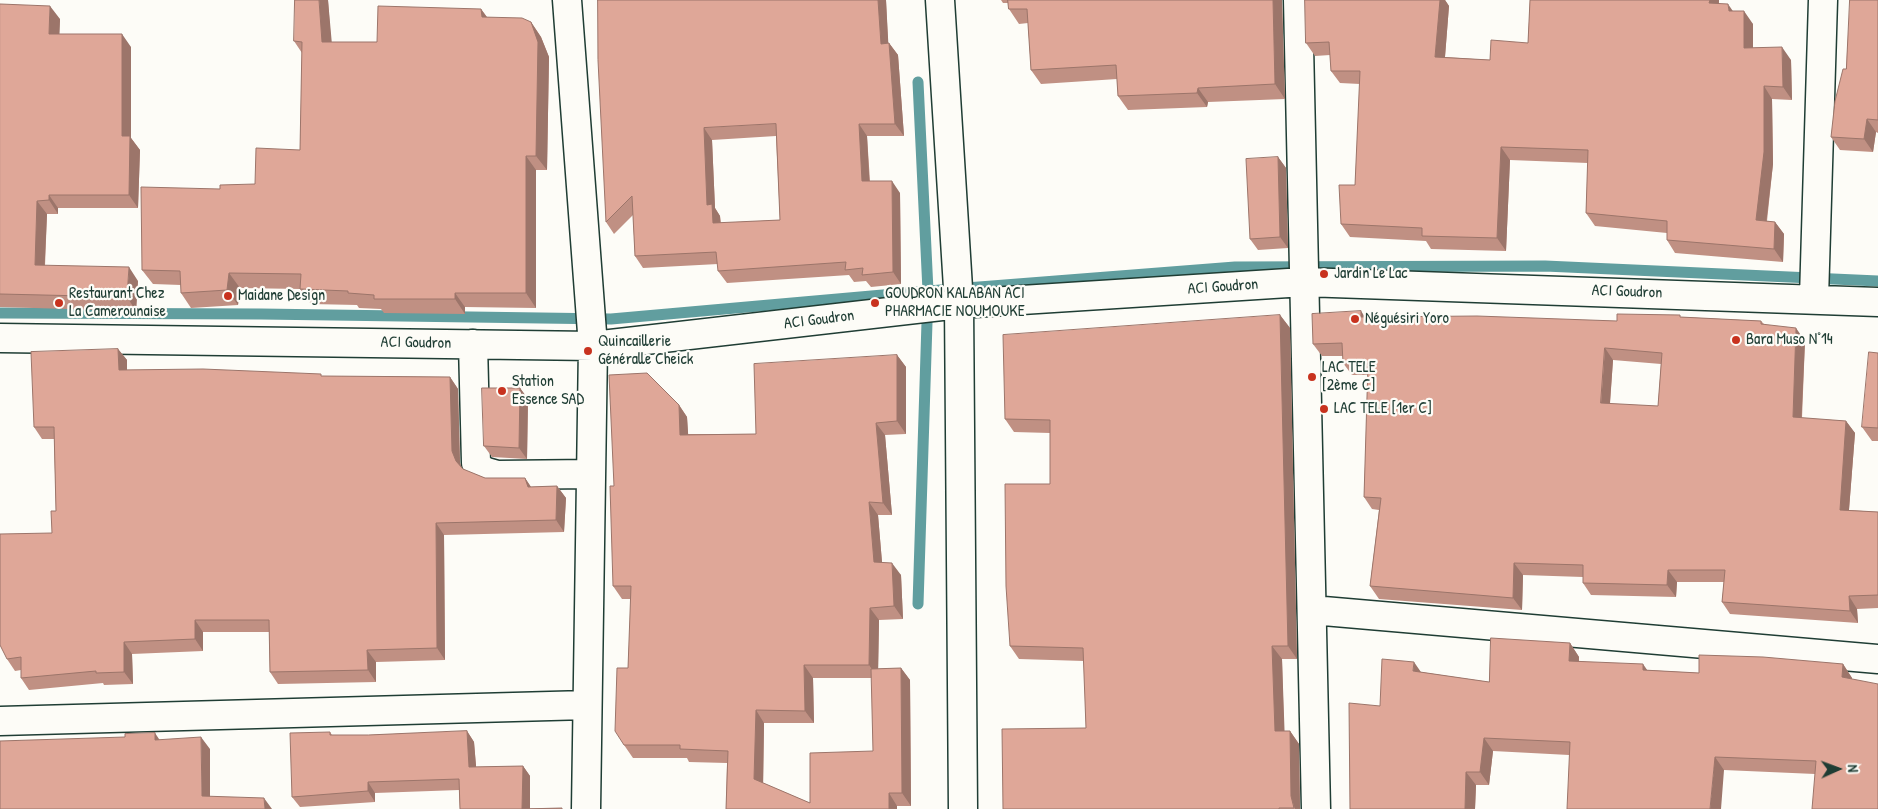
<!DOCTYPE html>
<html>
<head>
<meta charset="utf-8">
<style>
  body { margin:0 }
  #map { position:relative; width:1878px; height:809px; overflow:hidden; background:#fdfcf7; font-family:"Patrick Hand",sans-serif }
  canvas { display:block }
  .north { position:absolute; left:1813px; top:744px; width:50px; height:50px; -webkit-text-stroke:4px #fdfcf7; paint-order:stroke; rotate:88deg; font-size:14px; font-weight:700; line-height:20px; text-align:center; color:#1f3d34 }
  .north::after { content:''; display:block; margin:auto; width:18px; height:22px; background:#1f3d34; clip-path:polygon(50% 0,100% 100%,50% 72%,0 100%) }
</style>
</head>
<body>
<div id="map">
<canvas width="1878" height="809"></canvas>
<div class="north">N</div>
</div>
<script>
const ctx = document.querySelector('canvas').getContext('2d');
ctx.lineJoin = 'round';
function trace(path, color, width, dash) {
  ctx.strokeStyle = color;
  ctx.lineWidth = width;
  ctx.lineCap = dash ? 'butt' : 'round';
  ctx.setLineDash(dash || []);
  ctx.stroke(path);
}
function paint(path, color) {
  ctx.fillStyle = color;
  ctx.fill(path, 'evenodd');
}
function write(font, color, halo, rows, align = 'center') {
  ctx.font = font + ' "Patrick Hand",sans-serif';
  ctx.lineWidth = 4.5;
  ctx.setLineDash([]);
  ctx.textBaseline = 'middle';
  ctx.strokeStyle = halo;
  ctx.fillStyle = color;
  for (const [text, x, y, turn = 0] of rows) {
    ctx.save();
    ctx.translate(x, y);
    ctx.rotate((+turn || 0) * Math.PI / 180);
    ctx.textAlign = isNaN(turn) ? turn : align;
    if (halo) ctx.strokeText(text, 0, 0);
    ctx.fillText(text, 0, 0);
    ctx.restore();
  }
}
trace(new Path2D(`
  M918,82l10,209 -10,313
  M0,313l261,1 350,5 317,-28 307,-24 310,-1 333,15`), '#619e9f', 11);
const minor = new Path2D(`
  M567,0l26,346 -7,463
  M940,0l19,304 4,505
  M1298,0l18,809
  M1814,298l9,-298
  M0,338l593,8 366,-42 345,-22 574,20
  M473,344l3,119 7,8 14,4 94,-1
  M1312,610l566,49
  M0,721l587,-16`);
trace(minor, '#1f3d34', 31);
trace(minor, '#fdfcf7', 28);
paint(new Path2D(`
  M328,0l3,42h46l104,-33 6,8 44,5 10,15 8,20 -2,113h-11v138l-71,-1v7l-81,-1 -3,-4 -22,-1 -2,-3 -46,-1 -11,-15 -60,-1 -2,17 -47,3 -10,-15v-8l-28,-1 -11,-14 78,-81 35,-5 45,-34 2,-97 -8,-12z
  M597,0h289l2,43h1l9,12 6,81h-37l3,45 30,12 1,91 -30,3 -5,-6 -12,1 -5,-7 -122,8 -9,-12v-7l-75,4 -8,-12 -2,-41 -19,19 -8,-12 -8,-221zM776,136l4,84 -59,3 -1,-7 -5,-8 -3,-68z
  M1001,0h281l3,99 -77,3 -1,5 -79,3 -10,-14 -1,-17 -76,5 -10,-14 -3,-47 -9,1 -10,-15 -1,-6h-5z
  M1305,0h140l4,6 -4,51 45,3 38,-17 2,-43h189v4l34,20v24l38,12 1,40 -20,-1 1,65 -6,57 8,1 9,12 -1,28 -108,-9 -8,-13v-7l-72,-7 -9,-13 2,-50 -78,-3 -4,91 -75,-2 -5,-8 -76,-4 -9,-13 14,-39 5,-101 -20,-1 -9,-12 -1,-16 -15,1 -9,-13z
  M1878,0v133l-2,-1 -3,20 -33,-2 -9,-13 15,-68z
  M0,4l60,15 -1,15 72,13v91l9,12 -2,58h-80v6h-11l-2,52 93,15 -2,30 -136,-4z
  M1278,157l8,11 2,80 -30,2 -8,-11z
  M1280,315l10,13 7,331h-15l2,72h6l9,13 1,65h-297l83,-81 -2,-67 -65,-2 -9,-13 40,-162v-51l-36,-1 -9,-13z
  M1365,317l252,4 65,-4 79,4 3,3 41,17 -3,77 44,3 9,12 -6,77 29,2v96l-21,1 1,14 -128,-9 -8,-12 2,-20h-47l-1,15 -85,-2 -8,-12v-6l-60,-2 -1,35 -143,-11 -9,-13 9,-76 -7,-1 -8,-12 4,-122h-16l-9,-12v-7h-21l-9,-12zM1613,360l48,4 -3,42 -48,-2z
  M118,349l9,11v10l196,6 127,1 8,12 2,74 2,6 23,9h40l6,9 26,-1 9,12 -2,34 -120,3 1,125 -69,2v20l-98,2 -8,-12 -1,-40h-66v19l-71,3 1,30 -29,1 -1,-2 -74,7 -8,-12v-8l-6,1 -8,-12 45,-126 4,-22 -2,-72h-12l-8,-12z
  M1878,353v88h-6l-10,-14z
  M897,355l9,12v67l-21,1 7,80h-14l4,47 19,13 2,44 -24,1 -1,49 23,-1 9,12 1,126h-14v3h-171l1,-46 -38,-1 -2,-4h-54l-9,-13 4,-77 3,-69h-9l-9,-13 1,-100 65,-81 8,12 1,17h68zM813,678h59l1,73 -63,52 -47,-20 1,-60h50z
  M520,388l8,11 -1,60 -35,-2 -8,-11z
  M1570,643l9,14v4l68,9 52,3 144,-9 9,14 -37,96 -91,-4 -155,-15 -76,-4 -4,34h-13l-1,24h-125l30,-103 41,-34 68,10z
  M467,731l7,11 2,25 47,-1 7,10v33l32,-1v1h-102l-1,-19 -84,3v9l-75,5 -8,-10 38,-65 2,3h36z`), '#c09083');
paint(new Path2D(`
  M319,0h9l5,56 -11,-14z
  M878,0h8l3,56 -8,-12z
  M1273,0h9l3,99 -10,-15z
  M1440,0h5l4,6 -5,63 -9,-12z
  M1710,0h9l-1,16 -9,-13z
  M1728,4l9,13 -8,-6z
  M50,6l10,13 -1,29 -10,-14z
  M481,9l10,14 -9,-6z
  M1744,11l9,13v37l-9,-13z
  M531,22l10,15 8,20 -2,113 -11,-14z
  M122,34l9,13v91l9,12 -2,58 -9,-13 -7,-59z
  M889,43l9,12 6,81 -9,-12z
  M1782,47l9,13 1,40 -9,-13z
  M1764,86l8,13 1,65 -8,69 -9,-13z
  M1198,88l10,14 -1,5 -10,-14z
  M1867,119l9,13 -3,20 -9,-13z
  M859,124l8,12 3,57 -8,-12z
  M704,128l8,12 3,68 5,8 1,19 -8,-12 -6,-18z
  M1501,147l9,13 -4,91 -9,-13z
  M526,156l10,14v138l-10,-15z
  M1278,157l8,11 2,80 -8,-11z
  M892,181l8,12 1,91 -8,-12z
  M49,195l9,13v6l-9,-14z
  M37,201l10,13 -3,65 -9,-14z
  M1775,222l9,12 -1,28 -9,-13z
  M129,267l9,14 -2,30 -9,-14z
  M229,273l11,15 -2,17 -11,-15z
  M455,293l10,14v7l-10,-15z
  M1361,311l8,12 -8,-6z
  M1280,315l10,13 7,331 -9,-13z
  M1796,328l9,13 -4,88 -8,-12z
  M1605,348l8,12 -4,55 -8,-12z
  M118,349l9,11v22l-8,-12z
  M897,355l9,12v67l-9,-13z
  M450,377l8,12 2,74 4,10 -8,-12 -4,-10z
  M520,388l8,11 -1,60 -8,-11z
  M679,405l8,12 2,30 -9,-12z
  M1846,421l9,12 -7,89 -8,-12z
  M876,423l9,12 7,80 -9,-12z
  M525,478l8,12 -5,-3z
  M557,486l9,12 -2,34 -8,-12z
  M869,502l9,13 5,59 -9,-12z
  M436,523l8,12 1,125 -8,-12z
  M892,563l9,12 2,44 -9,-13z
  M1514,563l9,12 -1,35 -9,-12z
  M1668,570l9,12 -1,15 -9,-12z
  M1849,596l8,13 1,14 -8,-12z
  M870,608l9,12 -1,58 -9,-13z
  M195,620l8,12v19l-8,-12z
  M124,642l8,12 1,30 -9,-12z
  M1570,643l9,14 -1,17 -9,-13z
  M1272,646l10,13 3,85 -10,-13z
  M367,650l9,12v20l-8,-12z
  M1414,662l9,13 -10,-4z
  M1643,664l9,13 -9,-7z
  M1843,664l9,14v12l-10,-13z
  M804,665l9,13 1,45 -9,-12z
  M901,668l9,12 1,126 -9,-13z
  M756,710l8,13 -1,69 -9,-13z
  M467,731l7,11 3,35 -8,-10z
  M1290,731l9,13 1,65h-5l-4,-13z
  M155,733l8,12 -8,-5z
  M201,737l9,12v59l-8,-12z
  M1484,738l9,13 -4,34 -9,-13z
  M1715,757l9,13 -3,39h-11z
  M523,766l7,10v33h-8z
  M1466,772l10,13 -1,24h-10z
  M368,782l7,11v9l-7,-11z
  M889,793l8,13v3h-8z
  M264,798l8,11h-7z`), '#9c756a');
const building = new Path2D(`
  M295,0h24l3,42h55l1,-36 103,3 1,8 40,1 9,4 7,20 -2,114h-10v137h-71v6h-81v-4l-26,-2v-2l-48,-2 1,-15 -72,-1 -2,17 -46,3 -1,-22 -38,-1 -1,-83 79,2v-4l35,-1 1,-36 44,2 2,-108 -8,-1z
  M598,0h280l3,44 8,-1 6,81h-36l3,57h30l1,91 -31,3 1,-7 -18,2 1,-8 -128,9 -2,-19 -81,4 -3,-60 -26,26 -8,-162zM776,124l4,96 -67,3 -1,-19 -5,1 -3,-77z
  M1008,0h265l2,84 -77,4 -1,5 -79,3 -2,-31 -85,5 -4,-61h-18z
  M1305,0h135l-5,57 55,3 1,-20 37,3 2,-43h180l-1,3 19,1 1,7h15v37l38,-1 1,40 -19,-1v66l-8,68 19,2 -1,27 -107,-9v-19l-81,-8 2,-63 -87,-3 -4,91 -75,-2v-8l-81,-4 -2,-39h16l5,-114h-29l-2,-29 -23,1z
  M1850,0h28v120l-11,-1 -3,20 -33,-2 4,-36 8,-32h3z
  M0,4l50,2 -1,28h73v102h8l-1,59h-80v5l-12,1 -2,64 94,2 -2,30 -127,-3z
  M1278,157l2,80 -30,2 -4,-80z
  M1361,311v6l116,-1 140,5v-7l63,1v2l81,4v3l35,4 -3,89 53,4 -6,89 38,2v83l-29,1 1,15 -128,-9 3,-32h-57l-1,15 -84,-2v-18l-69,-2 -1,35 -143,-12 11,-88 -17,-1 4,-134h-25l-1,-20 -29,1 -1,-30zM1605,348l57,5 -4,53 -57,-3z
  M1280,315l8,331h-16l3,85h15l1,65 3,12h-15v1h-276l-1,-80 84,-1 -3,-80 -73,-2 -4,-60 -1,-102h45v-64l-45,-1 -2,-84z
  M118,349l1,21 84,-1 118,5v2l129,1 2,74 4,10 7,8 22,9h40l3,9 29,-1 -1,34 -120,3 1,125 -70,2 1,20 -98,2 -1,-52h-74v19l-71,3v30l-28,1v-2l-75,7v-21l-14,2 -7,-14v-111l52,-1 -1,-22h5l-2,-84h-20l-3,-75z
  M1869,352l9,1v75l-16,-1z
  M897,355v66l-21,2 7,80 -14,-1 5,60 18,1 2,43 -24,2 -1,57h-65l1,46 -49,-1 -2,69 56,24v-50l63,-2 -2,-82 30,-1 1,125h-13v16h-163l2,-58 -48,-2v-4h-56l-9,-14 2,-63h11l3,-82h-18l-3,-100h4l-5,-111 38,-2 32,32 1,30 76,-1 -2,-70z
  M482,388h38l-1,60 -35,-2z
  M1491,638l79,5 -1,18 74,3v6l56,3v-18l64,2 80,7 -1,13 36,7v125h-66l4,-48 -101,-4 -5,52h-143l3,-67 -86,-4 -4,34h-14l-1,37h-115l-1,-106 31,3 2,-47 32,3 -1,9 76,11z
  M467,731l2,36 54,-1 -1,43 40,-1v1h-102l-1,-30 -91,3v9l-76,6 -2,-64 40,-1v3h38z
  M155,733v7l46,-3 1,59 62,2 1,11h-265v-68l125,-4v-3z`);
paint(building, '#dfa798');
trace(building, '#9c756a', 1);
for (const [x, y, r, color] of [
  [1324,274,5,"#c8321e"],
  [228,296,5,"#c8321e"],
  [59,303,5,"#c8321e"],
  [875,303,5,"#c8321e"],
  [1355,319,5,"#c8321e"],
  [1736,340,5,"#c8321e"],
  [588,351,5,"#c8321e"],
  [1312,377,5,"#c8321e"],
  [502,391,5,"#c8321e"],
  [1324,409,5,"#c8321e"]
]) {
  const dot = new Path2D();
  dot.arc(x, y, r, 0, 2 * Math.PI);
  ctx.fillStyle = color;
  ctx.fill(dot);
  trace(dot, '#fdfcf7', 2);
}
write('16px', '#1f3d34', '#fdfcf7', [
  ["Jardin Le Lac",1334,274],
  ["Restaurant Chez",69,294],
  ["La Camerounaise",69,312],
  ["GOUDRON KALABAN ACI",885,294],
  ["PHARMACIE NOUMOUKE",885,312],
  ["Maidane Design",238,296],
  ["Néguésiri Yoro",1365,319],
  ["Bara Muso N°14",1746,340],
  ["Quincaillerie",598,342],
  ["Généralle Cheick",598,360],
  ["LAC TELE",1322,368],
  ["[2ème C]",1322,386],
  ["Station",512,382],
  ["Essence SAD",512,400],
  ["LAC TELE [1er C]",1334,409]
], 'left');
write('16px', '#1f3d34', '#fdfcf7', [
  ["ACI Goudron",1223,287,-4],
  ["ACI Goudron",1627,292,2],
  ["ACI Goudron",819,320,-7],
  ["ACI Goudron",416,343,1]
]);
</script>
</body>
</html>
